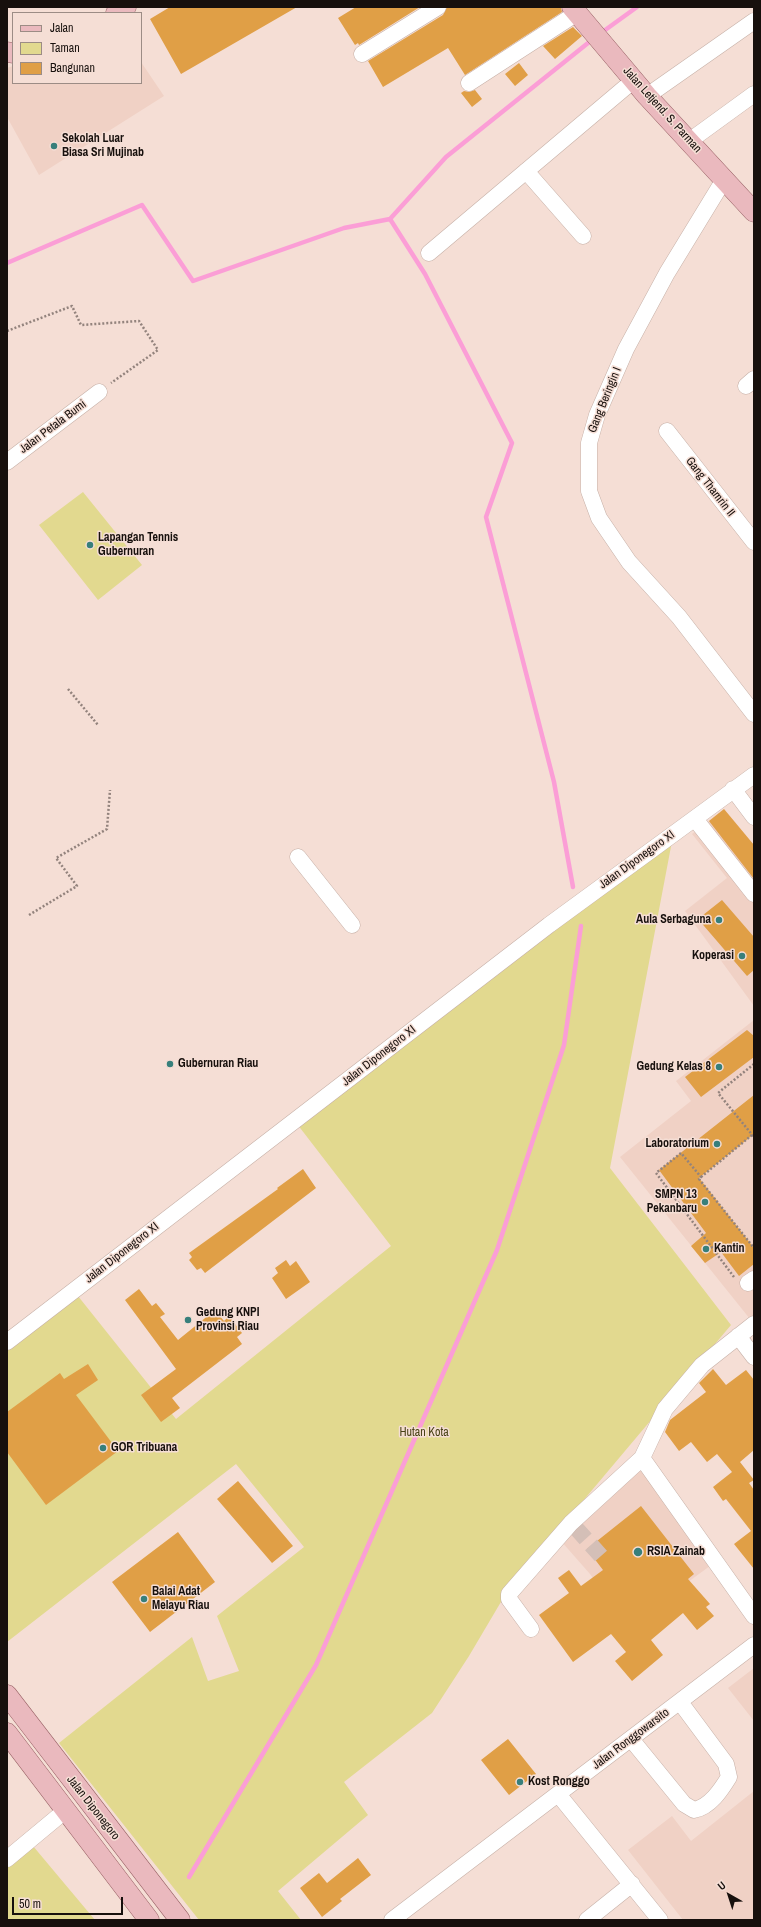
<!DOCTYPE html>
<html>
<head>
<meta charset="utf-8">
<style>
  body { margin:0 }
  #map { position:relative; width:761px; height:1927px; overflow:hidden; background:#f5ded5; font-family:"Archivo Narrow",sans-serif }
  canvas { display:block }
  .frame { position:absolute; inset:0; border:8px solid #17100d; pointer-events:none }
  .legend { position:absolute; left:12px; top:12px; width:130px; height:72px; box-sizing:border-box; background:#f5ded5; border:1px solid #9c8c85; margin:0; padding:5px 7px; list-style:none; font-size:12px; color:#17100d }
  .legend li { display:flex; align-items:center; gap:8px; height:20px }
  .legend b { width:20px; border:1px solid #9c8c85 }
  .north { position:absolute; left:709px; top:1875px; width:40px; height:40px; -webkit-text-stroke:3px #f5ded5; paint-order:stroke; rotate:321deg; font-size:11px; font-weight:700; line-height:16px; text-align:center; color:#17100d }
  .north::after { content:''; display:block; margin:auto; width:14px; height:18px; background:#17100d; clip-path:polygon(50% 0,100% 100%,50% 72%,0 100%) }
  .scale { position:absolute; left:12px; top:1897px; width:111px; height:18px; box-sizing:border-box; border:2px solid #17100d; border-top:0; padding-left:5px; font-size:12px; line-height:14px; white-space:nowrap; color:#17100d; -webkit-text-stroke:3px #f5ded5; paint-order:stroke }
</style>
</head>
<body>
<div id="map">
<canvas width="761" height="1927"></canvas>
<div class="frame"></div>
<ul class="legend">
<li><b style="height:5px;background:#eab9be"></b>Jalan</li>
<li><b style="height:11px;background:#e2d98f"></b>Taman</li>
<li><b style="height:11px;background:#e09f46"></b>Bangunan</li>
</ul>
<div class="north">U</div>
<div class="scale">50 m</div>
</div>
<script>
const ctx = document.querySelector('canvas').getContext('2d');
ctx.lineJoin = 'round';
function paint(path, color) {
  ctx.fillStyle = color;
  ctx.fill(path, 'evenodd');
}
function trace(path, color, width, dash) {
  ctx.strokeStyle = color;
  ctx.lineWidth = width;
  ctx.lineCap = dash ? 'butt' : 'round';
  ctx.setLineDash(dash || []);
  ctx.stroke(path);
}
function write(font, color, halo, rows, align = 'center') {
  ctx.font = font + ' "Archivo Narrow",sans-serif';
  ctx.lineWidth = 3;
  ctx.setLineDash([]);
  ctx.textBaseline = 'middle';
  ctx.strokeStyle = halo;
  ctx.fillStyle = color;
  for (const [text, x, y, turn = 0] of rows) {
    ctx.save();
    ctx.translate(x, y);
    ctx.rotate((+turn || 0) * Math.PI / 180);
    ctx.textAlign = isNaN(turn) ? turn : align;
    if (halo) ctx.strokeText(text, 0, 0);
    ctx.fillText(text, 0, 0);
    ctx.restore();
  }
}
paint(new Path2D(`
  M141,62l23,34 -125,79 -32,-58v-49l6,-2v17h128z
  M724,809l30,36v161l-69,-95 42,-33 -35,-44z
  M754,1020v296l-4,3 -130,-162 71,-56 -15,-20z
  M641,1466l73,97 -86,63 -38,-52 -29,-33z
  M754,1668v53l-26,-33z
  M754,1791v129h-71l-55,-70 44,-34 19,25z`), '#f0d1c5');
paint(new Path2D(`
  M83,492l59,73 -44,35 -59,-75z
  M673,836l-63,332 121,157 -223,265 -39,66 -37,57 -88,69 24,33 -90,76 23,29h-102l-140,-177 133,-106 16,44 31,-10 -22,-55 87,-69 -68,-83 -229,178v-300l67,-51 102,128 215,-173 -97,-126z
  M33,1846l62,74h-88v-52z`), '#e2d98f');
trace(new Path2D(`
  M601,33l36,-26
  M390,219l35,55 87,169 -26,74 68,265 19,105
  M7,263l135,-58 51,76 151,-53 46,-9 56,-62 147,-118
  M189,1877l127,-212 181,-415 67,-205 17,-119`), '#fb9ed6', 4.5);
paint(new Path2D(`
  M170,7h127l-116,67 -31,-55z
  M356,7h64l-61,38 -1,-2 -3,2 -17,-27z
  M447,7h114l1,5 -97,63 -17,-27 -65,39 -15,-26 75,-46z
  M573,27l9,9 -27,23 -12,-13z
  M519,63l9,12 -13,11 -10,-12z
  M475,90l7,9 -10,8 -11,-14 3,-2 5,1z
  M724,809l30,36v34l-45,-58z
  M722,900l32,37v33l-7,6 -49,-57z
  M747,1030l7,6v21l-53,40 -16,-20z
  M754,1095v39l-55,44 55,70v16l-15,12 -18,-24 -16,11 -14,-17 15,-13 -47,-63z
  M303,1169l13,19 -111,85 -4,-5 -4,2 -8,-10 3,-3 -3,-4 89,-64 -1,-1z
  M286,1260l4,6 6,-5 14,21 -24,17 -14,-21 6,-5 -3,-5z
  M139,1289l13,17 4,-3 9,11 -5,3 18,23 37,-30 9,11 5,-5 13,17 -5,4 5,7 -70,54 8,10 -19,14 -20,-27 35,-26 -51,-69z
  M88,1364l10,16 -22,15 42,56 -72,54 -39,-53v-40l53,-39 4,6z
  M713,1369l13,16 20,-15 8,10v70l-14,12 14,18 -5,3 5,7v79l-20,-25 17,-13 -25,-32 -3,2 -10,-14 19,-15 -15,-18 -10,8 -16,-20 -12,9 -14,-19 5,-12 36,-28 -7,-9z
  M238,1481l55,65 -21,17 -55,-64z
  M641,1506l53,68 -6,5 22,25 -4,3 8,9 -17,14 -14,-17 -32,27 12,15 -31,26 -17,-20 11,-9 -15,-18 -38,28 -34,-47 30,-22 -11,-15 11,-8 12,16 22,-16 -16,-21z
  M178,1532l37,50 -65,50 -38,-50z
  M508,1739l28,35 -27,21 -28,-35z
  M358,1858l13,17 -31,24 2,2 -20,16 -22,-29 19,-15 8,10z`), '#e09f46');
trace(new Path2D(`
  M575,1527l26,29`), '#d4bfb7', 16, [16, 8]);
const minor = new Path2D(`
  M362,54l76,-47
  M469,83l108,-70
  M647,96l107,-75
  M688,142l66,-48
  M526,171l57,65
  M725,178l-58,95 -41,76 -29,66 -8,28v48l10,27 30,44 50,55 75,97
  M429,253l205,-173
  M746,386l8,-7
  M667,431l87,111
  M7,462l92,-70
  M733,789l21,28
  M695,819l59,75
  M298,857l54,68
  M748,1283l6,-4
  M738,1336l16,21
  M7,1342l542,-417 205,-150
  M642,1458l112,158
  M531,1629l-22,-30v-5l62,-71 71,-65 23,-49 37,-44 52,-41
  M631,1739l53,65 10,6c16,-3 27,-20 35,-33l-3,-13 -46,-62
  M558,1794l102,126
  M7,1859l59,-49
  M392,1920l362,-275
  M587,1920l45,-36`);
const major = new Path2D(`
  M572,7l75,89 107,116
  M116,13l10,-6
  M7,52l6,1
  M7,1695l173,225
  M7,1733l142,187`);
trace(minor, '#c6b0a7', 17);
trace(major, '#976064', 21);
trace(new Path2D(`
  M7,331l65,-25 9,19 58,-4 19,29 -47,33
  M68,689l30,36
  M29,915l48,-29 -21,-28 51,-29 3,-39
  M754,1064l-36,29 36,44
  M701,1177l51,-42
  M734,1277l-78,-104 25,-20 20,24 -2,2 55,69`), '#93837d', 2.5, [2, 2]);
trace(minor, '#fff', 16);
trace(major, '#eab9be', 20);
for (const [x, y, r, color] of [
  [54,146,4,"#377f7b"],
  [90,545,4,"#377f7b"],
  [719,920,4,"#377f7b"],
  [742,956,4,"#377f7b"],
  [170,1064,4,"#377f7b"],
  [719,1067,4,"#377f7b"],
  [717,1144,4,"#377f7b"],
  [705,1202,4,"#377f7b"],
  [706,1249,4,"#377f7b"],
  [188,1320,4,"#377f7b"],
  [103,1448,4,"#377f7b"],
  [638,1552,5,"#377f7b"],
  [144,1599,4,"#377f7b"],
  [520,1782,4,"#377f7b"]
]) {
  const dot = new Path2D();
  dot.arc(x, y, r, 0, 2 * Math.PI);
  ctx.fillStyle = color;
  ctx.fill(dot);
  trace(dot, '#f5ded5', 1.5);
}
write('12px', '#17100d', '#f5ded5', [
  ["Jalan Letjend. S. Parman",662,110,48],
  ["Gang Beringin I",605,400,-68],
  ["Jalan Petala Bumi",53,427,-37],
  ["Gang Thamrin II",710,487,52],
  ["Jalan Diponegoro XI",637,860,-36],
  ["Jalan Diponegoro XI",379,1056,-38],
  ["Jalan Diponegoro XI",122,1253,-38],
  ["Jalan Ronggowarsito",631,1739,-37],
  ["Jalan Diponegoro",93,1808,52]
]);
write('bold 12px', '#17100d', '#f5ded5', [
  ["Sekolah Luar",62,139],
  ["Biasa Sri Mujinab",62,153],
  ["Lapangan Tennis",98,538],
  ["Gubernuran",98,552],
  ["Aula Serbaguna",711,920,"right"],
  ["Koperasi",734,956,"right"],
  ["Gubernuran Riau",178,1064],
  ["Gedung Kelas 8",711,1067,"right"],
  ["Laboratorium",709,1144,"right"],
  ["SMPN 13",697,1195,"right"],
  ["Pekanbaru",697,1209,"right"],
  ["Kantin",714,1249],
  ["Gedung KNPI",196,1313],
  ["Provinsi Riau",196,1327],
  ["GOR Tribuana",111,1448],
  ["RSIA Zainab",647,1552],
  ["Balai Adat",152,1592],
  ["Melayu Riau",152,1606],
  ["Kost Ronggo",528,1782]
], 'left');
write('12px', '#474114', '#f5ded5', [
  ["Hutan Kota",424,1433]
]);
</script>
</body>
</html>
